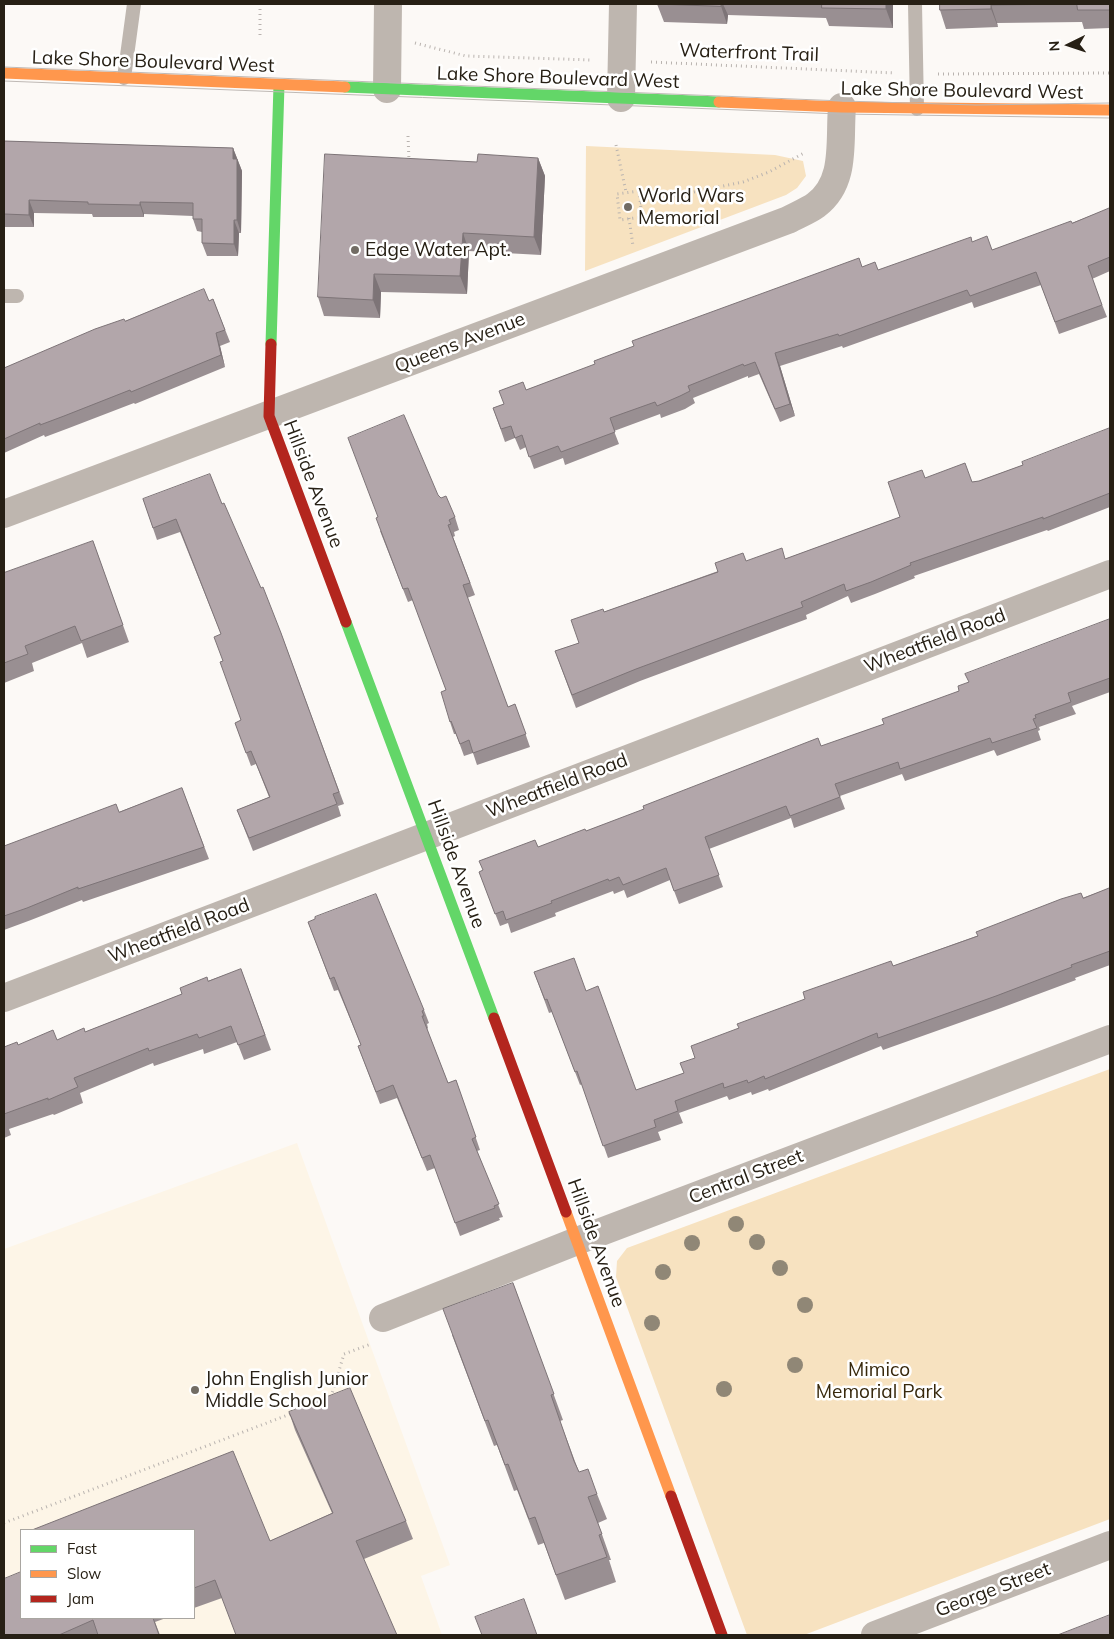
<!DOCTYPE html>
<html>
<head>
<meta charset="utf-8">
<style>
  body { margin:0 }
  #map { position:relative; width:1114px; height:1639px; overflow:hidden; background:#fcf9f6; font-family:Mulish,sans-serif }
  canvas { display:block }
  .frame { position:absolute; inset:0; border:5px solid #272015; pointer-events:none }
  .legend { position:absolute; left:20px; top:1529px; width:175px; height:90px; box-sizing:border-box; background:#fff; border:1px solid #a9a6a1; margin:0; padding:6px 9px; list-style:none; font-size:15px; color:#272015 }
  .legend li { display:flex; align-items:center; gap:10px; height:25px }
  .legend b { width:25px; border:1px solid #a9a6a1 }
  .north { position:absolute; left:1044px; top:20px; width:50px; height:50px; -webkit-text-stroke:4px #fff; paint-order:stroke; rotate:266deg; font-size:14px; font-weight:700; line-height:20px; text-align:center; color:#272015 }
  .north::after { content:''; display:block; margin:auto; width:18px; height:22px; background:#272015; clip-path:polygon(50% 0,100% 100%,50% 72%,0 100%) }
</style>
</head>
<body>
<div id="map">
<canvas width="1114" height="1639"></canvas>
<div class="frame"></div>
<ul class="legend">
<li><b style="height:6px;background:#63d668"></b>Fast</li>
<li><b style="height:6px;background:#ff974d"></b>Slow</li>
<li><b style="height:6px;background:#b3261e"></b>Jam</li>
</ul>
<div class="north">N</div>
</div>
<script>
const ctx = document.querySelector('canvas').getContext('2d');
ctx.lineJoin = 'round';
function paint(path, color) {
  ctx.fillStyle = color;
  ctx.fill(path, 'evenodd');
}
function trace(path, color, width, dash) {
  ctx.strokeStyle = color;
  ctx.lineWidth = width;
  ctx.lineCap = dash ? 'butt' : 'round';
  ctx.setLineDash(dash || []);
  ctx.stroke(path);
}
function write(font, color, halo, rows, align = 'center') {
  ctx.font = font + ' Mulish,sans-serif';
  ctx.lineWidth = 5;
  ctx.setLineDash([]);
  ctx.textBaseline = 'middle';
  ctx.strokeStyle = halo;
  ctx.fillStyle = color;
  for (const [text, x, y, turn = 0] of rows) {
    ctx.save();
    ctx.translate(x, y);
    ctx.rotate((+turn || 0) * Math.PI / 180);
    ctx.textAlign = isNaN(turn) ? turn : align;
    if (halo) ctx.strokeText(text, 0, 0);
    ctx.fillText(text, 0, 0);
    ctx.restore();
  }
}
paint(new Path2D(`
  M297,1143l153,422 -29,11 21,59h-438v-386zM21,1530h173v88h-173z`), '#fdf5e7');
paint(new Path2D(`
  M586,146l189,9 28,6 3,15 -9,12 -11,7 -201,76z
  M1110,1069v450l-306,116h-57l-131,-358 1,-16 10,-13z`), '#f7e2c0');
trace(new Path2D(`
  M260,4v31
  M415,43l51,13 126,4
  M651,62l244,11
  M938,74l172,-1
  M408,136l1,24
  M616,145l10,47
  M639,191l3,26 -22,3 -3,-26z
  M640,203l103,-21 26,-10 35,-19
  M629,218l4,28
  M331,1397l13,-43 27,-10
  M4,1523l289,-110`), '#b9b3af', 3, [1, 4]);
trace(new Path2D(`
  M915,4l2,105
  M124,78l10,-74
  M4,296h13`), '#beb6af', 14);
trace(new Path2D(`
  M387,89l1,-85
  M621,98l2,-94
  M4,514l784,-294c9,-5 20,-9 28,-15 31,-23 23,-64 26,-98
  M4,998l1106,-424
  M383,1318l194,-77 533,-202
  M875,1635l235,-90`), '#beb6af', 28);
trace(new Path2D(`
  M345,87l374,15
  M271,344l8,-259
  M346,622l148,396`), '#63d668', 11);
trace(new Path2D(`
  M4,73l341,14
  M719,102l123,5 268,3
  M566,1212l105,284`), '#ff974d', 11);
trace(new Path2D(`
  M271,344l-2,72 77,206
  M494,1018l72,194
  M671,1496l51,139`), '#b3261e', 11);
trace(new Path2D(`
  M4,67l839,34 133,4 134,-2
  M4,81l837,33 269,4`), '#bfb9b5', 1);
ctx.fillStyle = '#908776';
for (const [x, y] of [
  [736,1224],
  [757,1242],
  [692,1243],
  [780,1268],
  [663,1272],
  [805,1305],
  [652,1323],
  [795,1365],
  [724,1389]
]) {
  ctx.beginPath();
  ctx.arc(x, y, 8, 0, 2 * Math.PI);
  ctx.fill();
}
paint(new Path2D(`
  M657,4h236v24l-64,-2 -3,-8 -98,-3 -1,9 -63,-2z
  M940,4h170v24l-26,1 -2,-7 -85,1 1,4 -52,2 -6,-19z
  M4,141l229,7 9,23 -1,62h-2l-1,23h-31l-5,-13v-11l-5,-1 -4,-12v-3l-49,-2v3h-51l-1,-3 -58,-1v14h-30z
  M538,158l7,18 -4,79 -72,-4 -2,43 -86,-2 -1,26 -56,-2 -6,-19 159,-135z
  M1110,208v63l-18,8 15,38 -48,17 -18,-49 -67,23 -2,-6 -129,46 -1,-2 -62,20 15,50 -15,6 -21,-48 -11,4v-2l-55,22 2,5 -10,6 -24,9 -1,-4 -46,17 5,13 -54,21 -2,-7 -29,11 -8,-22 -6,3 -5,-12 -10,4 -12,-34 11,-4 22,-14 336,-123 16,3 94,-28 20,8 80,-27z
  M213,299l17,43 -10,4 5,21 -90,37 -1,-1 -65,25 -24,9 -1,-2 -40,18v-85l121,-47 84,-20z
  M1110,428v79l-62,24 -1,-1 -133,46 1,2 -40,16 -24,9 -3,-7 -42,19 1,4 -167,62 -64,27 -21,-57 24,-8 25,-31 142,-51 39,-2 115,-42 25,-39 47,4 7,-1 44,-16z
  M438,495l17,22 4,13 -5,2 1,4 -2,1 22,58 -8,3 41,109 7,-3 15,43 -53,18 -4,-12 -9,3 -8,-22h-2l-4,-12 -4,-32 -33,-90 -5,2 -28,-71z
  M143,499l79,5 59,129 63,171 -6,2 3,10 -88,35 -16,-41 32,-13 -13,-33 -5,2 -16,-43 6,-3 -18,-59 -2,-27 -41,-102 -23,8z
  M93,541l36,101 -42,16 -5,-15 -50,20 2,8 -30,12v-110z
  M1110,619v73l-38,14 4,8 -37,13 1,3 -2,1 3,9 -44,16 -3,-6 -89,31 -3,-7 -62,22 5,13 -51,19 -3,-10 -82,31 14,38 -44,17 -9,-24 -43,18 -3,-8 -10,4 -1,-3 -58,22 1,3 -45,17 -3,-10 -8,3 -21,-54 59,-25 48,-16 298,-107 75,-33 10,-9z
  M182,788l27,71 -126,43 -1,-2 -51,20 -27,10v-84l115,-34z
  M1110,888v77l-35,13 1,2 -75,28 -118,42 -2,-4 -112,45 -1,-2 -16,6 -1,-3 -22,8 -2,-4 -48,17 4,10 -25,9 3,8 -53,18 -26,-74 -2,1 -28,-73 -3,1 -15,-41 52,19 50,99 48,-17 11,-15 44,-30 154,-62z
  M308,922l116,88 5,13 -2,1 1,4 -1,1 21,54 8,-3 24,70 -3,1 26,66 -4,1 1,2 -40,16 -25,-68 -8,3 -30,-73 -17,6 -22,-58 3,-1 -23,-55 -4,1z
  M241,969l30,81 -27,10 -7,-18 -33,12 -1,-5 -49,17 -1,-3 -73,30 3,10 -29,12 -1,-1 -44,15 2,6 -7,3v-91l53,-7 28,-8 97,-38 26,-13z
  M513,1283l50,137 -3,1 16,43 3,8 18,22 10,25 -9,4 13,37h-2l7,22 -51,18 -21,-57 -6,2 -21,-55 -3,1 -17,-46 -3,1 -42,-111z
  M289,1412l117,109 7,18 -49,20 -142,39 -28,10v-78l76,11 62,-28 -37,-83z
  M21,1618h145l-11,4 5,13h-156z`), '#998f92');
paint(new Path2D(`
  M721,4h2l5,11 -1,9 -6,-18z
  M886,4h7v24l-7,-19z
  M991,5l6,18 1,4 -7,-18z
  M233,148l9,23 -1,62 -4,-13 -4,-61z
  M538,158l7,18 -4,79 -7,-18z
  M29,200l5,13v14l-5,-12z
  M140,202l4,12v3l-4,-12z
  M234,220l5,13 -1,23 -4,-12z
  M463,233l6,18 -2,43 -7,-18z
  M374,274l7,18 -1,26 -7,-18z
  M216,333l4,13 5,21 -4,-12z
  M775,353l5,13 15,50 -5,-12z`), '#7d7477');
const building = new Path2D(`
  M657,4h64v2z
  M822,4h64v5l-64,-1z
  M940,4h132l-81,1v4l-51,1z
  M1077,4h33v6h-32z
  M4,141l229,7v11h4v61h-3v24l-32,-1v-24h-9v-16l-53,-1v3l-52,-1v-2l-59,-2v15l-25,-1z
  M325,154l152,8 1,-8 60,4 -4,79 -71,-4 -3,43 -86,-2 -1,26 -55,-3z
  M1110,208v49l-22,9 14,39 -47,17 -19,-50 -66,24 -3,-6 -128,46 -1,-2 -63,19 15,51 -15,5 -20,-47 -11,4 -1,-2 -55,22 2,5 -10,5 -23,10 -2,-4 -45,16 5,14 -54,20 -3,-6 -29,11 -7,-22 -7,3 -4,-12 -10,3 -8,-21 11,-4 -5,-13 24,-9 3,8 69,-26 -1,-3 40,-15 -2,-5 227,-83 3,9 13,-5 3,8 93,-33 1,5 15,-6 5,14 79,-29 1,2z
  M204,289l5,12 4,-2 12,31 -9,3 5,22 -90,37 -1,-2 -66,26 -24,9v-2l-36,16v-71l91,-39 29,-10 1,2z
  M404,415l34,80 3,3 5,-2 9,21 -6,3 2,4 -3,1 22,58 -7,2 45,122 7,-3 11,30 -53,19 -4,-13 -9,4 -9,-23 -1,1 -9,-30 5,-2 -38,-102 -5,1 -27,-71 2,-1 -30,-79z
  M1110,428v65l-67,26v-2l-133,46 1,2 -40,17 -25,9 -2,-7 -43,18 2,5 -167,62 -64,26 -17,-44 24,-8 -8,-23 32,-11 1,3 114,-40 -3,-9 28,-10 3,8 36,-13 3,11 115,-42 -12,-35 34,-12 3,8 40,-15 7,19 7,-1 44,-16 -1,-3z
  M210,474l12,30 2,-1 37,85 2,-1 18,46 58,159 -6,2 4,10 -88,34 -12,-28 33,-13 -19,-46 -5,2 -11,-30 6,-3 -21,-58 3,-1 -9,-24 7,-3 -45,-115 -23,9 -10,-29z
  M93,541l30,84 -42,16 -6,-15 -50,20 3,8 -24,9v-90z
  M1110,619v59l-42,15 3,9 -36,13 1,3 -3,1 4,9 -45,15 -2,-5 -90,31 -2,-7 -63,22 5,13 -50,19 -4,-10 -81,31 14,38 -45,16 -8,-23 -43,17 -4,-8 -10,4 -1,-2 -57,22 1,2 -46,17 -3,-9 -8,3 -16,-42 4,-2 -4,-9 56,-21 3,7 47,-18 1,2 58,-22 -1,-3 175,-68 3,8 63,-22 -2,-5 77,-28 -1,-5 11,-4 -4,-8z
  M182,788l22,59 -126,42v-2l-51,21 -23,8v-70l112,-42 3,8z
  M1110,888v63l-39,14 1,2 -76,29 -118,42 -1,-5 -112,46 -1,-3 -16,7 -1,-3 -23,8 -1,-5 -48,18 3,10 -24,9 2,7 -53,19 -26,-75 -2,1 -28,-73 -2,1 -11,-28 40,-14 12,33 12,-5 38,104 48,-17 -4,-10 15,-5 -4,-12 48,-18 -2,-4 68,-25 -2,-7 88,-31 2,5 85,-30 -2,-4 85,-33 20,-6 2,5z
  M376,894l48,116 -2,1 2,5h-2l26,67 8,-3 20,57 -4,2 27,65 -5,2 1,2 -40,15 -25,-68 -8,3 -29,-73 -17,7 -18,-46 3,-1 -27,-68 -4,2 -22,-57 7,-3v-2z
  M241,969l24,66 -27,10 -7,-19 -32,12 -2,-4 -48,17 -1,-3 -74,30 4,9 -30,13v-2l-44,16v-67l13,-5 1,3 35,-15 4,10 27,-12 1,4 97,-38 -2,-6 27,-11 1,4z
  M513,1283l41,111 -3,1 23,66 5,11 9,-3 9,25 -9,3 14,37 -3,1 8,22 -51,18 -21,-58 -6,2 -21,-55 -3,1 -17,-45 -3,1 -42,-112z
  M350,1388l56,133 -50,20 41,94h-161l-21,-55 -21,8v-58h-162l201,-79 37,90 63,-28 -44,-101z
  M21,1572v46h132l6,17h-61l-5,-15 -34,15h-55v-56z
  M524,1599l13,36h-55l-7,-18z
  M1110,1615v20h-52z`);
paint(building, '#b2a6aa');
trace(building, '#7d7477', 1);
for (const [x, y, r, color] of [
  [628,207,5,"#726c64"],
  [355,250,5,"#726c64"],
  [195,1390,5,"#726c64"]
]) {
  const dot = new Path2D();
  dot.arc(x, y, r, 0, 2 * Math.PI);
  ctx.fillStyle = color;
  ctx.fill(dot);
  trace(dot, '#fff', 2);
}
write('19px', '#272015', '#fff', [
  ["Waterfront Trail",749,53,2],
  ["Lake Shore Boulevard West",153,62,2],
  ["Lake Shore Boulevard West",558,78,2],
  ["Lake Shore Boulevard West",962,91,1],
  ["Queens Avenue",460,343,-21],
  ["Hillside Avenue",313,484,69],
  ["Wheatfield Road",935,641,-21],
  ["Wheatfield Road",557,786,-21],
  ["Hillside Avenue",456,864,70],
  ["Wheatfield Road",179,931,-21],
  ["Central Street",746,1177,-21],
  ["Hillside Avenue",596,1243,70],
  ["George Street",993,1590,-21]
]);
write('19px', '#272015', '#fff', [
  ["World Wars",638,196],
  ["Memorial",638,218],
  ["Edge Water Apt.",365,250],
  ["John English Junior",205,1379],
  ["Middle School",205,1401]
], 'left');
write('19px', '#38290d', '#fff', [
  ["Mimico",879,1370],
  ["Memorial Park",879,1392]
]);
</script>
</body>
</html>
